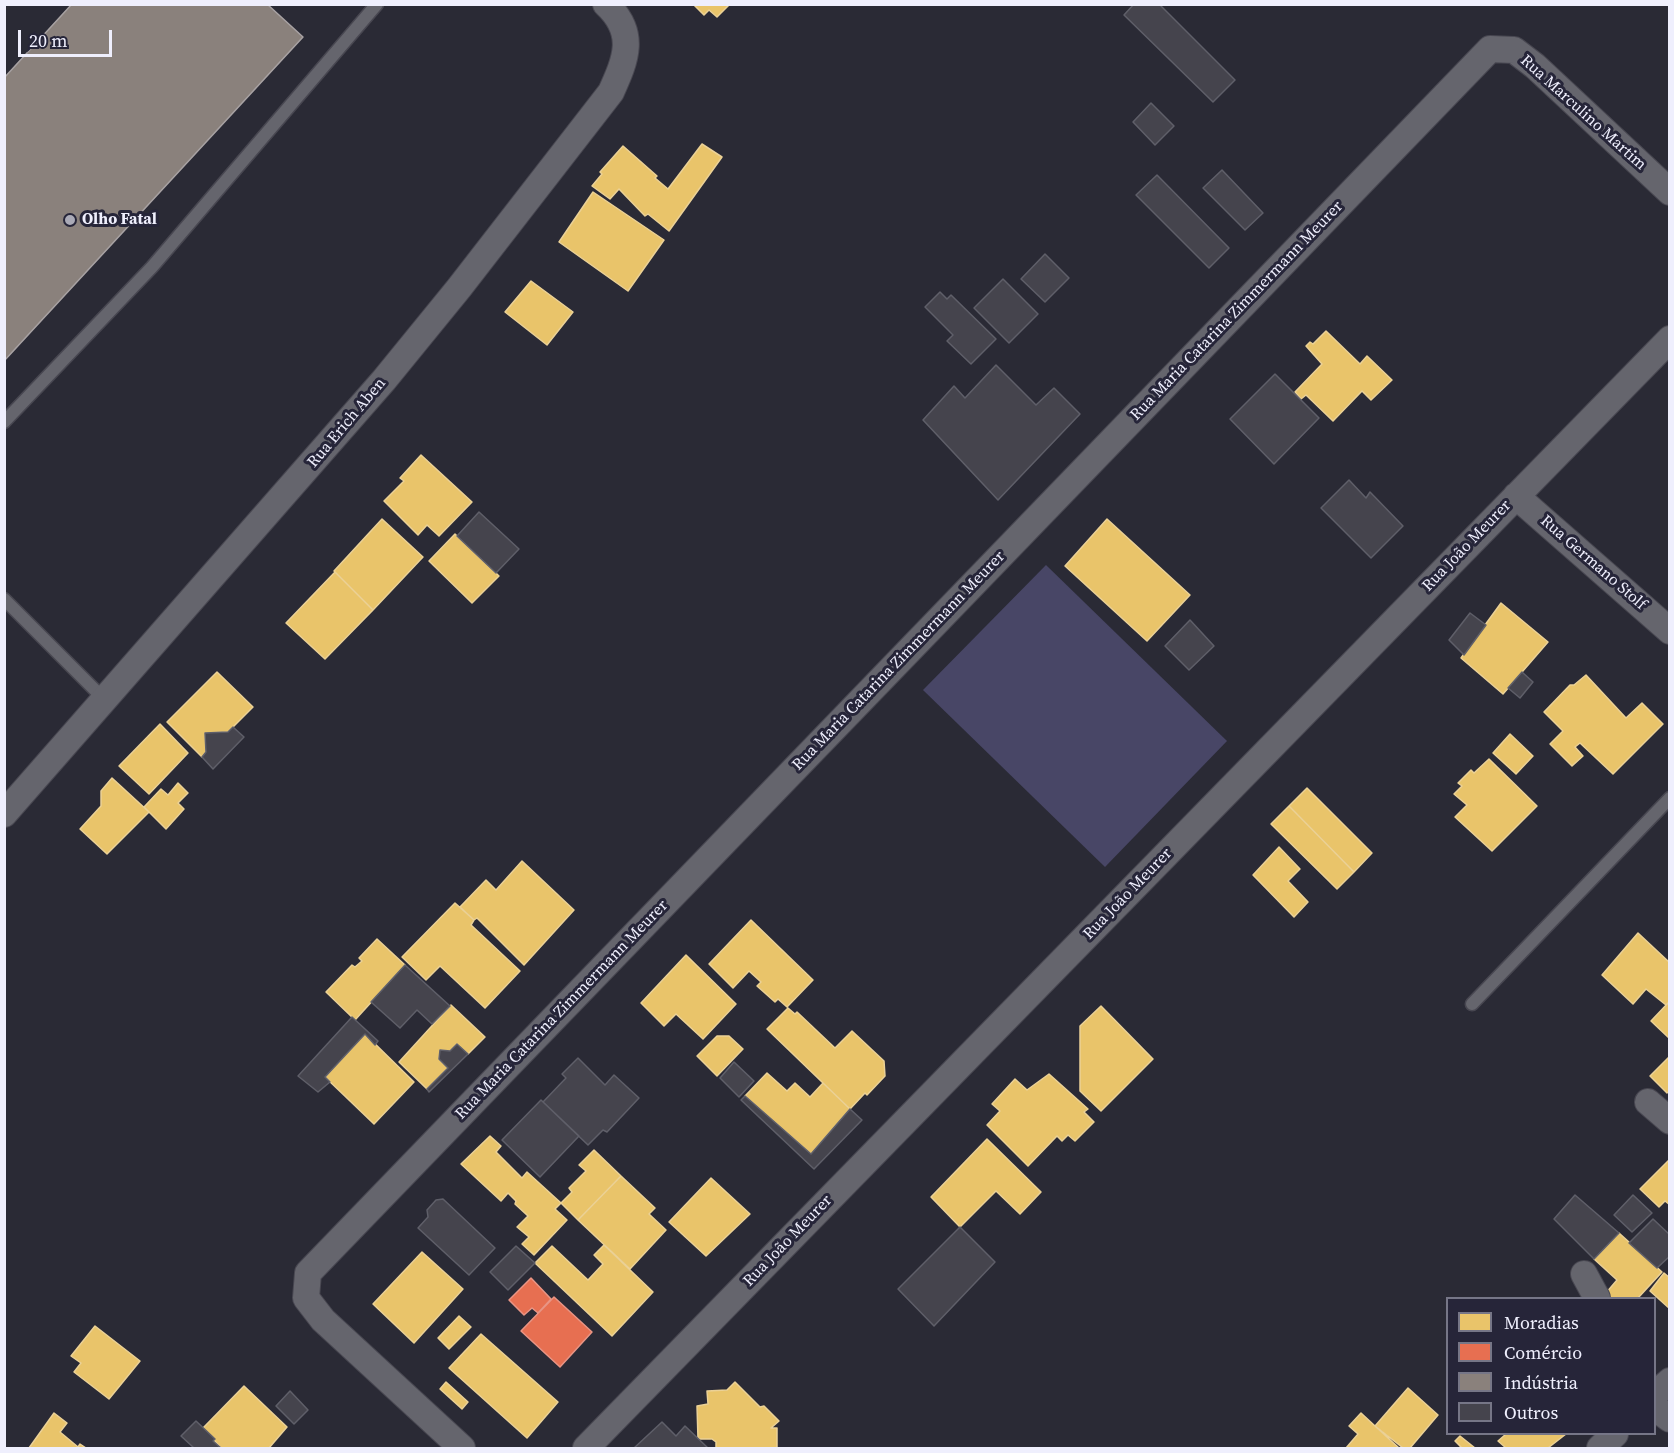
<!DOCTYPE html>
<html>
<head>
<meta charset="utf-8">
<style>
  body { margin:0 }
  #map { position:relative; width:1674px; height:1453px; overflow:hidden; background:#2a2a35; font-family:"Source Serif 4",serif }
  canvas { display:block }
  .frame { position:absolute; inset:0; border:6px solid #efeffd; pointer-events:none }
  .legend { position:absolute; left:1446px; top:1297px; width:210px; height:138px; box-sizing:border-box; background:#262539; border:2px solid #767687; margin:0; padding:8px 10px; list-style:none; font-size:18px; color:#efeffd }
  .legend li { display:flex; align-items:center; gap:12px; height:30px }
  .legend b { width:30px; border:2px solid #767687 }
  .scale { position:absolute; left:18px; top:30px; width:94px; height:27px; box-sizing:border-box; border:3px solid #efeffd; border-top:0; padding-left:8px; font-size:18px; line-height:21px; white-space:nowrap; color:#efeffd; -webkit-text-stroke:4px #262539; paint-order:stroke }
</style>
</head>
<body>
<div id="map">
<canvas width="1674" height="1453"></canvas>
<div class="frame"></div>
<ul class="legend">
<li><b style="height:16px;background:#e9c46a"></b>Moradias</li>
<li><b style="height:16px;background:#e76f51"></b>Comércio</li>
<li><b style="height:16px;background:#8a817c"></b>Indústria</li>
<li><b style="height:16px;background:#45444d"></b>Outros</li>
</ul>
<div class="scale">20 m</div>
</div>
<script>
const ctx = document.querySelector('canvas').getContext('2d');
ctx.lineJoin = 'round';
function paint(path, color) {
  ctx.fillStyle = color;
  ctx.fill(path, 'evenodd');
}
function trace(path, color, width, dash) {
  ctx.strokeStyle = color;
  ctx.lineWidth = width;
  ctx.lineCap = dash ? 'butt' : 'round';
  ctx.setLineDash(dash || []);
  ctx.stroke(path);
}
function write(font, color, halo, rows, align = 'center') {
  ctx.font = font + ' "Source Serif 4",serif';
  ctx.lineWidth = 6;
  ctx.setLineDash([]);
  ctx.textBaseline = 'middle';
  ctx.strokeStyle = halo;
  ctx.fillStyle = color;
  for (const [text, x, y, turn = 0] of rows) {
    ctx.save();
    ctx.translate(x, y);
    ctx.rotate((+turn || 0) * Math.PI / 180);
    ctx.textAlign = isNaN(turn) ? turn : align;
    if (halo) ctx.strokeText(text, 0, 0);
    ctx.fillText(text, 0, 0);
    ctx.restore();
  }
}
paint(new Path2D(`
  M1046,565l181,176 -122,126 -182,-177z`), '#484666');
const homes = new Path2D(`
  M693,4h37l-13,13 -8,-7 -5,5z
  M702,144l20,13 -53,74 -21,-17 -3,2 -26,-27 -9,10 -18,-13 10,-12 -2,-2 23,-26 34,30 -2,2 13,11z
  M593,192l71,48 -36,51 -69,-49z
  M531,281l42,31 -26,33 -42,-33z
  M1326,331l34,33 7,-8 25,24 -21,20 -9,-9 -29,30 -27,-26 -5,4 -6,-7 27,-28 -16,-18 4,-4 3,2z
  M421,455l51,47 -33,34 -12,-11 -9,10 -34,-34 20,-20 -4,-3z
  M382,519l41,38 -50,53 -39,-39z
  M1107,519l83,76 -43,46 -82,-75z
  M455,534l44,42 -27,27 -43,-42z
  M335,572l38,38 -48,49 -39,-36z
  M1501,603l47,39 -45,52 -42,-36z
  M217,672l36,35 -25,25 -23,1 1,19 -4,5 -35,-35z
  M1586,675l40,43 16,-15 21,21 -50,50 -33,-31 -5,4 8,9 -11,10 -22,-22 13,-13 -19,-19 26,-27h4z
  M160,724l28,29 -39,41 -30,-28z
  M1510,734l23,22 -17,18 -23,-21z
  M1489,759l48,47 -45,45 -37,-34 12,-12 -13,-11 8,-8 -4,-3 13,-13 3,3z
  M112,778l37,34 -42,42 -27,-25 21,-23v-15z
  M178,783l10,10 -10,10 6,6 -18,20 -22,-22 17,-18 7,6z
  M1307,788l65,65 -18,19 -65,-66z
  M1289,806l65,66 -17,17 -66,-65z
  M1279,847l21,22 -12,12 20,21 -14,15 -41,-42z
  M522,861l52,49 -50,55 -47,-47 -3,2 -14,-13 26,-27 10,10z
  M455,903l19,17 -3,5 49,46 -35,37 -45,-42 -14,14 -24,-23z
  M751,920l62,60 -26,27 -9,-8 -3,3 -18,-16 4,-4 -12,-11 -16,17 -24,-24z
  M1638,933l32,30v38l-4,4 -20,-16 -13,15 -31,-29z
  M377,939l28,26 -50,55 -29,-28 26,-27 3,2 7,-6 -3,-3z
  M686,955l50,49 -33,35 -27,-25 -12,12 -23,-23z
  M1669,1002l1,1v36l-19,-18z
  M451,1005l34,32 -17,17 -11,-10 -7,7 -10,-1 -1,9 9,9 -21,21 -28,-27z
  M1101,1006l52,53 -52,52 -21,-20v-65z
  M788,1008l7,6 2,-2 38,36 17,-17 32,30 1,15 -18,19 -2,-2 -15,16 -83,-80z
  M365,1034l49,48 -40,42 -49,-47z
  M717,1036h12l14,13 -26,27 -20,-20z
  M1670,1056v35l-3,2 -17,-17z
  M767,1073l20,18 8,-8 15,14 13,-14 27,26 -39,45 -66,-58z
  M1049,1074l39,35 -4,3 10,10 -19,19 -7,-6 -6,6 -5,-5 -29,30 -41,-41 13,-14 -8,-7 23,-25 12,11z
  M490,1136l11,10 -5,6 26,26 5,-6 34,31 -6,6 12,11 -33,35 -12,-11 7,-7 -12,-10 11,-11 -13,-12 1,-3 -8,-8 -7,8 -40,-37z
  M987,1139l54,53 -21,22 -24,-23 -36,36 -29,-30z
  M594,1150l27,26 -43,44 -17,-17 11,-11 -3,-4 17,-17 -7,-6z
  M1669,1160l1,45 -5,-4 -6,6 -19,-18z
  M621,1176l34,32 -6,6 17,16 -36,39 -52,-49z
  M711,1178l39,36 -44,42 -37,-34z
  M1619,1233l43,39 -24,26h-30l-2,-5 11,-13 -23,-21z
  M604,1245l49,47 -41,44 -77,-73 17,-17 36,34 15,-16 -9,-9z
  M422,1252l41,37 -49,54 -41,-39z
  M1664,1273l6,5v31l-20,-18z
  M459,1316l12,11 -22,22 -11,-11z
  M95,1326l45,35 -31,38 -35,-27 7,-9 -10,-7z
  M481,1334l77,68 -31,36 -78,-70z
  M446,1382l22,20 -6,7 -22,-20z
  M735,1382l25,25 4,-1 15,15 -8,7h6v20h-61v-6l-4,-3h-14l-1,-33 11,-2 -1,-13 20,-1z
  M244,1386l43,41 -18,21h-48l-18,-20z
  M1408,1388l30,27 -28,33h-7l-28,-22z
  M54,1413l13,10 -7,9 18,15 2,-3 6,4h-57z
  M1361,1413l14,13 24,22h-53l12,-14 -9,-8z
  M1506,1434h60l-18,14h-42l-8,-7z
  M1460,1436l15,12h-16l2,-1 -6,-6z`);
paint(homes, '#e9c46a');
trace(homes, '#ebd196', 1.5);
const shops = new Path2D(`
  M531,1278l20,21 -13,14 -6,-5 -8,7 -15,-15z
  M554,1297l38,35 -32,35 -39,-36z`);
paint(shops, '#e76f51');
trace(shops, '#e99585', 1.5);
const industry = new Path2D(`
  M72,4h195l36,33 -299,324v-283z`);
paint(industry, '#8a817c');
trace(industry, '#a8a2a3', 1.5);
const building = new Path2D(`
  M1134,4h25l76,76 -22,22 -89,-87z
  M1151,103l23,23 -19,19 -22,-23z
  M1222,170l41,43 -18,17 -42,-42z
  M1157,175l72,73 -20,20 -73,-73z
  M1045,254l24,24 -24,24 -24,-23z
  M1003,279l35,35 -29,29 -35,-35z
  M940,292l7,7 4,-4 45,44 -25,25 -24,-23 6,-6 -28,-28z
  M996,365l40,40 18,-17 26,26 -82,86 -75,-80 31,-34 11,12z
  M1275,374l44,44 -45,46 -44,-45z
  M1349,480l17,18 4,-6 33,34 -32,32 -50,-50z
  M479,512l40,37 -23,24 -39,-37z
  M1470,613l16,12 -22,30 -15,-15z
  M1190,620l24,26 -25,24 -24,-24z
  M1522,672l11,10 -13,16 -12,-10z
  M233,727l11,10 -31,32 -11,-12 4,-5 -1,-19 23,-1z
  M405,965l45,41 -18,18 -15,-14 -17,18 -29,-26z
  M352,1017l26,24 -3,4 -10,-11 -40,43 5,5 -12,10 -20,-16z
  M457,1044l11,10 -39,38 -2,-3 21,-21 -9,-9 1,-9 10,1z
  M578,1058l27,27 9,-10 25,23 -32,34 -4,-2 -15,15 -45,-43 23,-24 -4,-4z
  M734,1062l20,19 -15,16 -19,-19z
  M745,1096l66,58 39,-45 12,11 -48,49 -73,-69z
  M541,1100l38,36 -39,41 -38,-37z
  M1575,1195l44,38 -25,26 -40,-40z
  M1633,1195l19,18 -20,19 -18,-17z
  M443,1199l52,49 -26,27 -51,-47 10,-11 -1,-7 9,-10z
  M1653,1219l17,16v21l-13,12 -28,-25z
  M960,1227l35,35 -61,64 -36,-37z
  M516,1246l19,17 -27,27 -18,-18z
  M290,1391l18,19 -14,14 -18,-18z
  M196,1421l19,18 -2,2 8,7h-27l-13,-12z
  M662,1422l14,14 9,-10 23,22h-74z`);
paint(building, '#45444d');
trace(building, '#5f5f69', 1.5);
const service = new Path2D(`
  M4,422l148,-155 225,-263
  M4,599l101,101
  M1472,1004l198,-206`);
const minor = new Path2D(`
  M1516,496l154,135
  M4,814l380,-434 75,-92 152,-196c15,-33 26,-59 -5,-88
  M1648,1102l22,19
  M1584,1274l13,24
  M1654,1395l16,-14
  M1654,1407l16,12
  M462,1448l-139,-128 -17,-22 2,-25 1182,-1224 24,1 21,16 135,126
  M586,1448l1084,-1109
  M1600,1448l15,-14`);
trace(service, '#484751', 15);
trace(minor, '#484751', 28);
trace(service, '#65656d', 12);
trace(minor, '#65656d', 26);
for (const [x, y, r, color] of [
  [70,220,6,"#aaaab7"]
]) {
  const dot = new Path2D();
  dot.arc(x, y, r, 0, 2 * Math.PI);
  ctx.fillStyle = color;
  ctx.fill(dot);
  trace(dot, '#262539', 2);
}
write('16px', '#efeffd', '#262539', [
  ["Rua Marculino Martim",1583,113,42],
  ["Rua Maria Catarina Zimmermann Meurer",1237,311,-46],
  ["Rua Erich Aben",347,423,-50],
  ["Rua João Meurer",1467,546,-46],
  ["Rua Germano Stolf",1593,563,41],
  ["Rua Maria Catarina Zimmermann Meurer",899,661,-46],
  ["Rua João Meurer",1128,894,-46],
  ["Rua Maria Catarina Zimmermann Meurer",562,1010,-46],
  ["Rua João Meurer",788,1241,-46]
]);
write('bold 16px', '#efeffd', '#262539', [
  ["Olho Fatal",82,220]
], 'left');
</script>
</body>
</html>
